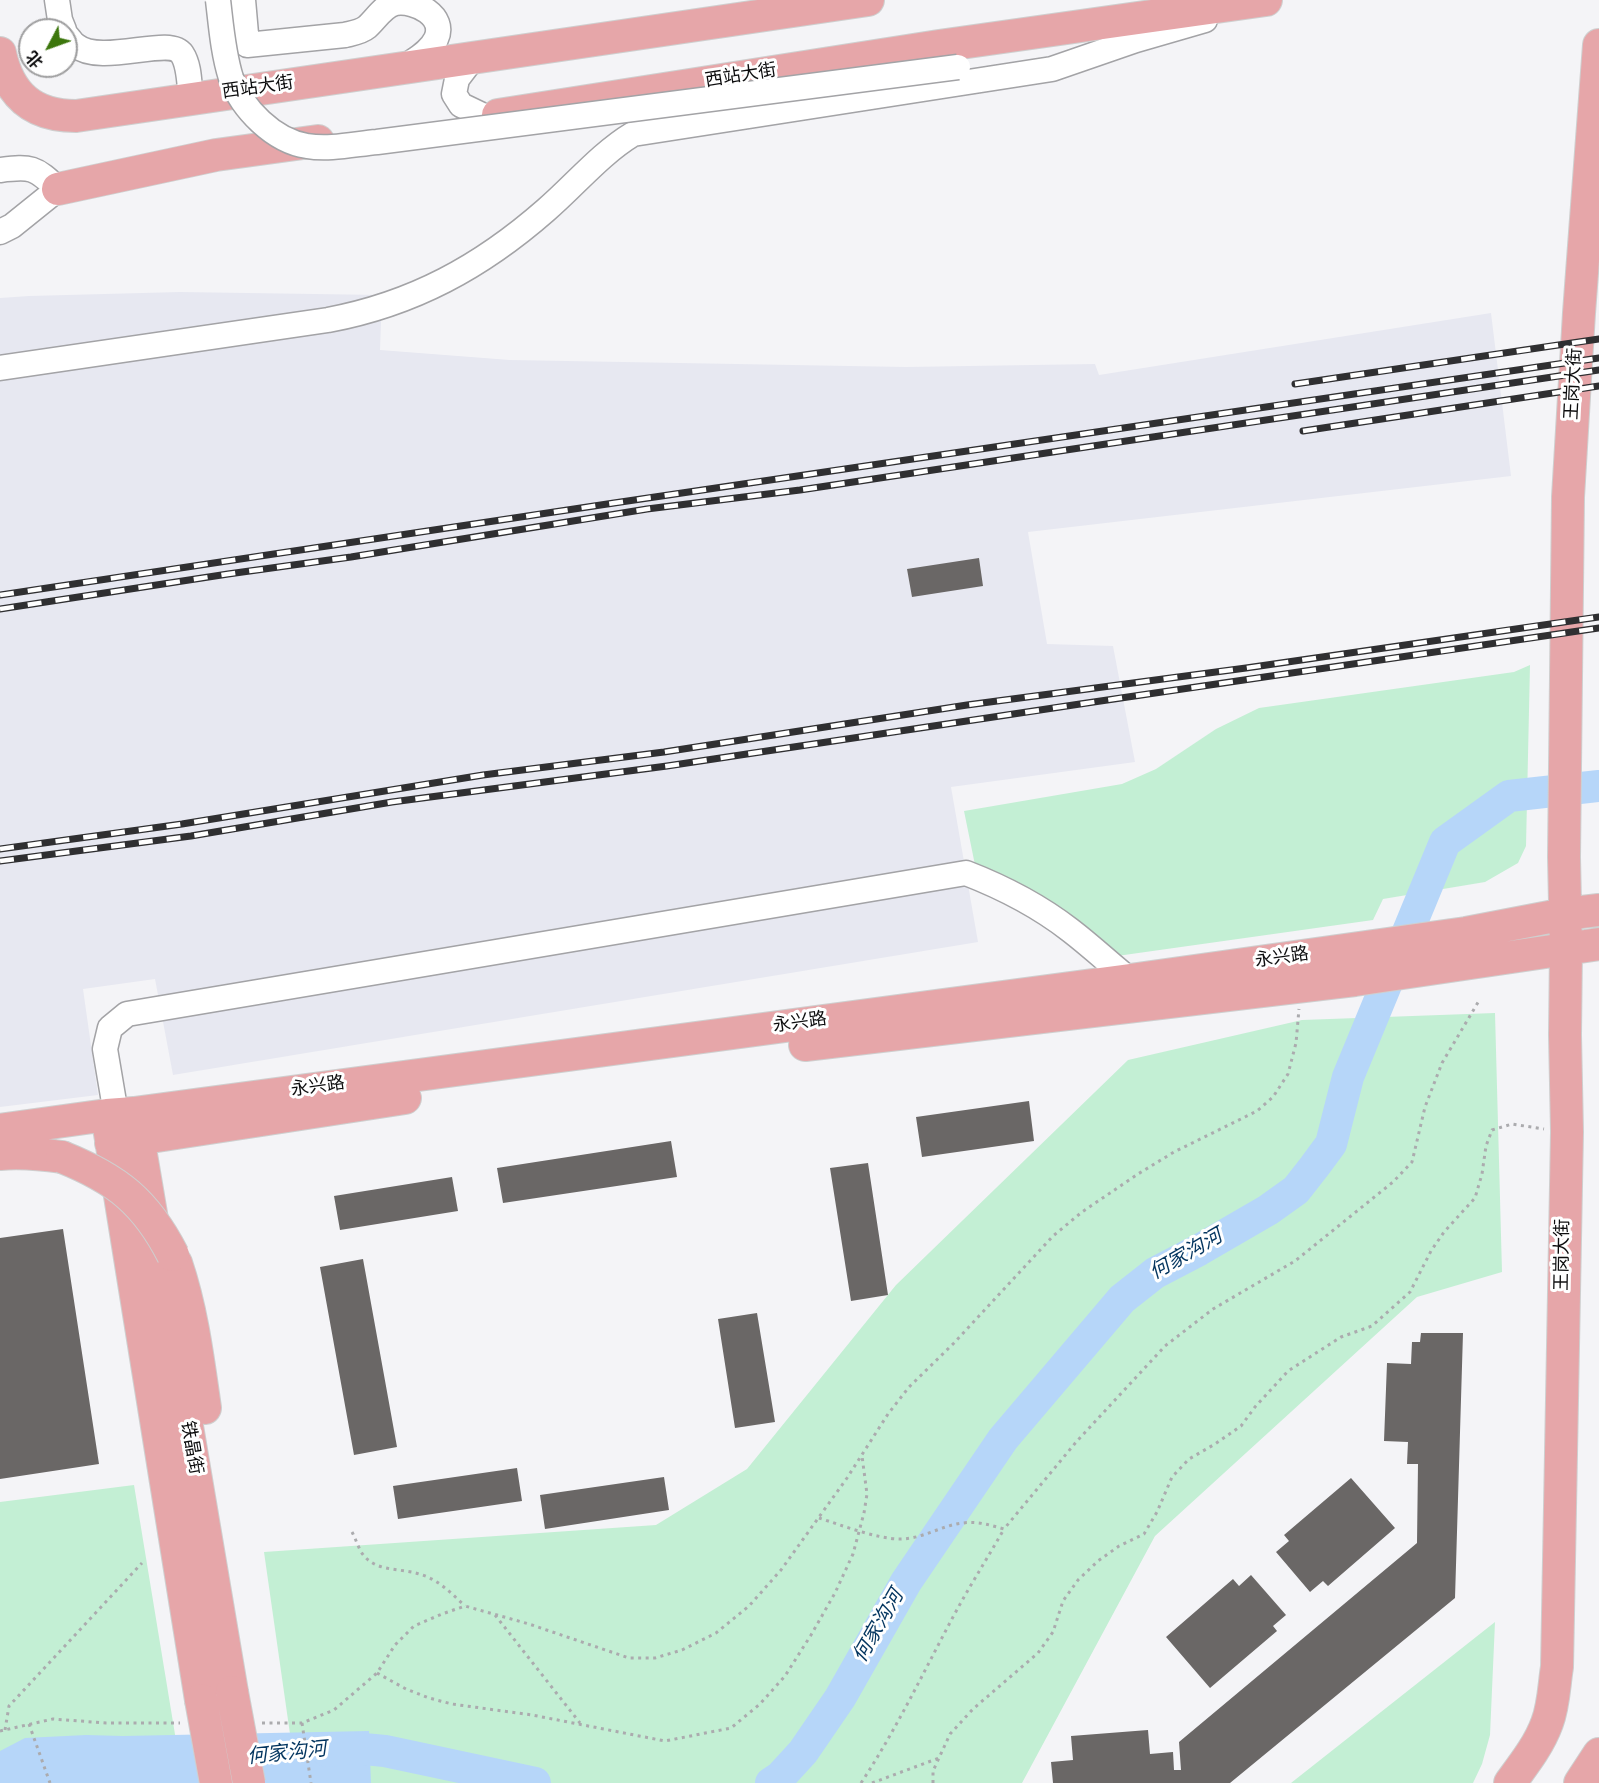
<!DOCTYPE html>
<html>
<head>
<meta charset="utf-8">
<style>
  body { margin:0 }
  #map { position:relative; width:1599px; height:1783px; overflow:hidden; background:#f4f4f7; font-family:Overpass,"Noto Sans SC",sans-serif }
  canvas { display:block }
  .north { position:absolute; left:18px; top:18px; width:60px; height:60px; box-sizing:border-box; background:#fff; border:2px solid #9e9e9f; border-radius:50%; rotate:229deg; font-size:16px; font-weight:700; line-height:24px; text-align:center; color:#0d0d0e }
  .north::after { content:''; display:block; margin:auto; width:21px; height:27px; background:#3c760c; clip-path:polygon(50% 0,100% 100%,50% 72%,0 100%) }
</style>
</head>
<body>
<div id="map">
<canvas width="1599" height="1783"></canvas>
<div class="north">北</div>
</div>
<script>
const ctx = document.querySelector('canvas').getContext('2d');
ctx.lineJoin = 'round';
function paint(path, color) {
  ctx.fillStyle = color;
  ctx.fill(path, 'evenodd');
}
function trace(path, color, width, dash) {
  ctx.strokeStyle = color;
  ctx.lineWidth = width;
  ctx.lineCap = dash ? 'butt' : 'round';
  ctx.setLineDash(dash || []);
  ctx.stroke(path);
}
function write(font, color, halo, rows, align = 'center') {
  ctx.font = font + ' Overpass,"Noto Sans SC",sans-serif';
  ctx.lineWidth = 6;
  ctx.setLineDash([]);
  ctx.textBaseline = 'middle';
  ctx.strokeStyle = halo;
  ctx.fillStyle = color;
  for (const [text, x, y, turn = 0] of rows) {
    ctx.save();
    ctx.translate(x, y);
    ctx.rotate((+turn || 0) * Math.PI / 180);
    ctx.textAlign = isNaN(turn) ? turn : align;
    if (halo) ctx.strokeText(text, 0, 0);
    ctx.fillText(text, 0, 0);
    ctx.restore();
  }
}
paint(new Path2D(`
  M180,292l202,3 -2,55 130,10 396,7 189,-3 4,11 392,-62 20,163 -483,56 19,112 66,2 22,116 -184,25 27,155 -805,133 -18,-96 -72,10 15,106 -98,12v-809l29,-2z`), '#e7e8f1');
paint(new Path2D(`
  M1530,665l-4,181 -8,17 -33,19 -102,17 -10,21 -256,36 -35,-32 -72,-46 -35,-13 -11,-54 158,-27 34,-15 60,-40 43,-21 255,-36z
  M1495,1013l7,259 -85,25 -262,239 -133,247h-725l-33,-231 392,-27 91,-56 149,-184 232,-225 174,-40z
  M134,1485l49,298h-183v-281z
  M1495,1622l-5,113 -8,29 -9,19h-182z`), '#c3efd4');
paint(new Path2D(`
  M369,1731l2,52h-371v-32l25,-13 61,-3 37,1z`), '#b6d6f9');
trace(new Path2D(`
  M327,1751l26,-3 32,3 150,32
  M771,1783l9,-6 23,-25 37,-54 66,-116 97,-143 119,-140 33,-26 44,-23 69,-40 28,-20 18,-23 17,-23 17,-67 97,-235 64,-46 90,-10`), '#b6d6f9', 32);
paint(new Path2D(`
  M979,558l4,28 -71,11 -5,-28z
  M1029,1101l5,40 -112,16 -6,-40z
  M671,1141l6,36 -174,26 -6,-35z
  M868,1163l20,132 -37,6 -21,-133z
  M452,1177l6,34 -118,19 -6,-34z
  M63,1229l36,235 -99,15v-241z
  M363,1259l34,188 -43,8 -34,-188z
  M757,1313l18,109 -40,6 -17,-109z
  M1421,1333h42l-8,265 -225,185h-177l-2,-21 22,-2 -2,-24 77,-6 2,24 23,-2 1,18h7l-2,-28 238,-199 1,-79h-11l1,-22 -24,-1 3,-78 24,1 1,-22h8z
  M517,1468l5,33 -124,18 -5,-33z
  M664,1477l5,33 -124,19 -5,-34z
  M1351,1478l44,50 -67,58 -5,-5 -13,11 -34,-40 13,-11 -5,-6z
  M1251,1575l35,40 -13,11 4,5 -67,57 -44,-51 67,-58 6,7z`), '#6a6766');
const minor = new Path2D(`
  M57,0l3,20 4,10
  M243,0l4,45 98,-10c8,-2 16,-3 22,-8 9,-8 17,-22 29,-24 19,-3 51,13 40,36 -6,13 -20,20 -31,28
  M66,35c3,3 6,8 9,10 27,22 94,-10 107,9 8,12 7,31 9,45
  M1120,43l16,-3 69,-20
  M473,58l-16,21 -3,15 7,11 25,12
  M0,170c31,-4 35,-3 58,19l-46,37 -12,6
  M0,368l328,-48c85,-16 153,-53 218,-110 29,-25 54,-56 87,-76l419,-65 84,-29
  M116,1114l-11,-65 5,-21 17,-14 839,-141c36,14 73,33 104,57 21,16 40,34 60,50`);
const major = new Path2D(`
  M0,53c9,42 33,63 76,63l792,-116
  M498,115l441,-69 327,-46
  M58,189l158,-34 102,-14
  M805,1045l550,-65 244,-36
  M135,1119l97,573
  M108,1121l93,579
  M0,1130l107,-15 27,-2 996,-133 336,-47 99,-19 34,-4
  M111,1143l294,-45
  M0,1154c21,-2 41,0 62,3
  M176,1263c16,47 22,96 29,145
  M1510,1783c14,-19 29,-38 37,-60 7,-18 7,-38 10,-56l10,-535 -2,-97 1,-86 -2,-92 4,-360 11,-184 20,-268
  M1580,1783l19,-29`);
trace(minor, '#a3a3a6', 27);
trace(major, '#cfcfcf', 34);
trace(new Path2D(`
  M819,1518c22,7 58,21 81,21 23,0 42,-14 63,-16 15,-2 27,2 41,6l73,-88 88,-95 48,-37 82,-48 98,-79 19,-20 13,-55 17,-44 38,-64
  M352,1532c4,7 7,19 13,25 14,15 36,11 54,17 19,5 32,19 46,32
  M495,1615l85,108
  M377,1673l29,16 23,9 23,6 80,11 133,26 66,-13 29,-24 25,-28 26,-41 24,-42 18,-39 11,-41 3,-19 -5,-38
  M262,1723h40l32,-13 43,-37 18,-28 19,-19 28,-12 23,-8 64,18 100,34h26l27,-8 34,-17 33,-27 32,-36 66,-92 41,-64 21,-27 45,-44 99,-107 29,-24 56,-38 36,-22 83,-41 16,-14 15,-23 8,-31 3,-34
  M302,1723l9,60
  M29,1724l21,59
  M5,1730l4,-24 133,-143
  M0,1731l53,-12 53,4h74
  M861,1783c35,-53 62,-110 92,-166 16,-30 34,-58 51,-88
  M872,1783l67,-25
  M933,1783v-12l17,-37 23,-25 65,-56 15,-21 10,-31 15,-21 20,-19 21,-15 25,-12 13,-22 15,-35 17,-18 26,-15 26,-18 14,-19 33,-36 53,-34 31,-11 38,-34 21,-41 13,-19 31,-34 7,-24 4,-28 6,-16 20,-6 32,5`), '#ababae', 3, [3, 4.5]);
trace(minor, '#fff', 24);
trace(major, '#e6a6a9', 32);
const rail = new Path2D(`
  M1295,384l304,-45
  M1303,431l296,-45
  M0,595l614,-92 985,-145
  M0,609l228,-35 123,-17 296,-48 153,-19 799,-120
  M0,849l182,-25 301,-49 181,-23 303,-47 279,-37 353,-51
  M0,861l191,-25 201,-34 275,-36 413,-62 519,-76`);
trace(rail, '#2f2f31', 7);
trace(rail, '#fff', 4.5, [14]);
const minorBridge = new Path2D(`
  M218,0c3,25 5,53 13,78 11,31 43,63 76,68 22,4 48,-2 70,-4l581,-75`);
const majorBridge = new Path2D(`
  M62,1157c55,22 84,45 111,98
  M232,1692l17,91
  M201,1700l15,83`);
trace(minorBridge, '#a3a3a6', 27, []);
trace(majorBridge, '#cfcfcf', 34, []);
trace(minorBridge, '#fff', 24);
trace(majorBridge, '#e6a6a9', 32);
write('18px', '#0d0d0e', '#fff', [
  ["西站大街",741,77,-9],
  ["西站大街",258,89,-8],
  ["王岗大街",1575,384,-87],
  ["永兴路",1282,959,-8],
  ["永兴路",800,1024,-8],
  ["永兴路",318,1088,-8],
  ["王岗大街",1564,1255,-89],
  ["铁晶街",190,1448,80]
]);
write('italic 20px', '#03355f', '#fff', [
  ["何家沟河",1187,1256,-30],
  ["何家沟河",880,1627,-60],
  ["何家沟河",287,1755,-6]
]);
</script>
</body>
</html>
